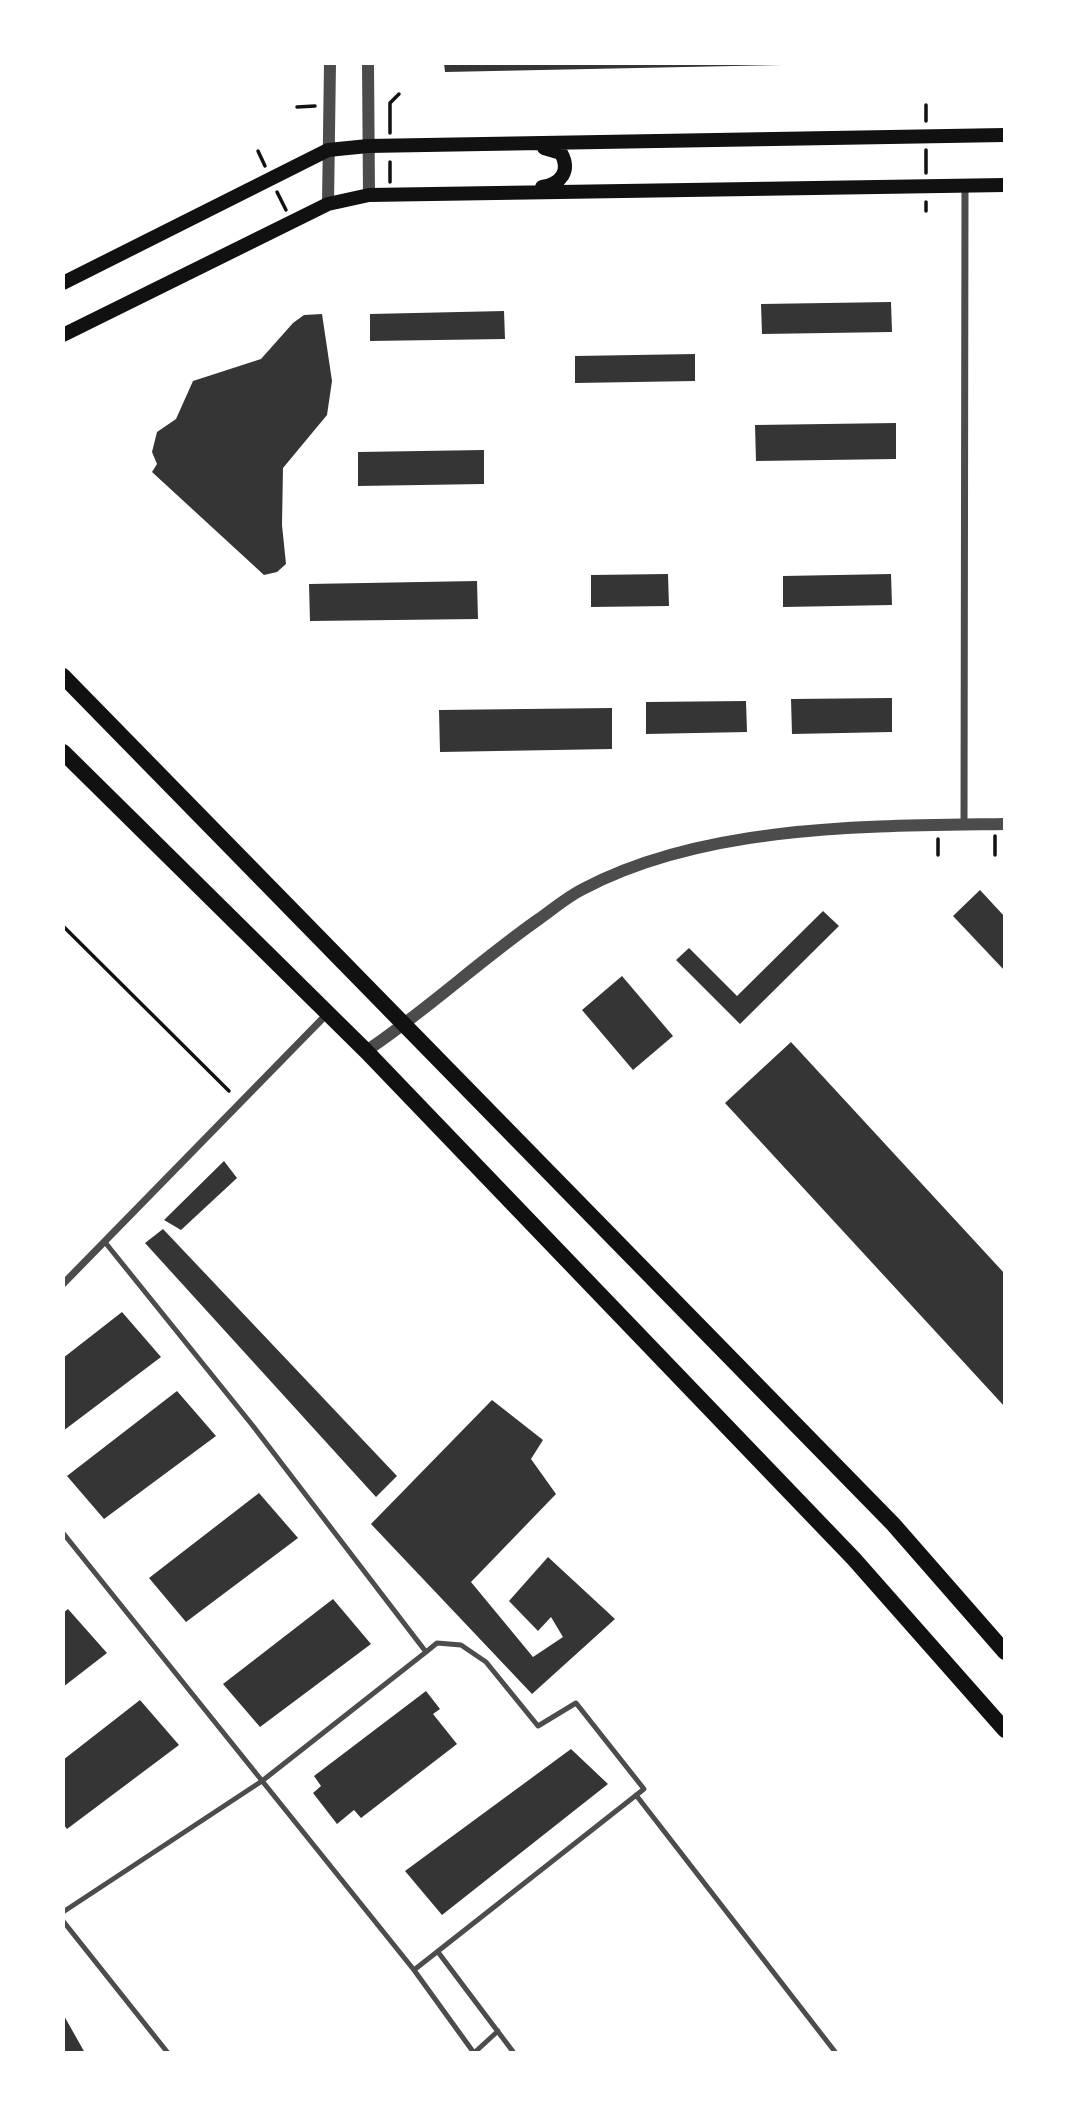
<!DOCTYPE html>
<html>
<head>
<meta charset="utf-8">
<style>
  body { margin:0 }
  #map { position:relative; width:1068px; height:2116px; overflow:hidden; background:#fff; font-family:"Zilla Slab",serif }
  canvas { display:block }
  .frame { position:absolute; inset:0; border:65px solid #fff; pointer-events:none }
</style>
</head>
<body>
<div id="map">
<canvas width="1068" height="2116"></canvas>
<div class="frame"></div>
</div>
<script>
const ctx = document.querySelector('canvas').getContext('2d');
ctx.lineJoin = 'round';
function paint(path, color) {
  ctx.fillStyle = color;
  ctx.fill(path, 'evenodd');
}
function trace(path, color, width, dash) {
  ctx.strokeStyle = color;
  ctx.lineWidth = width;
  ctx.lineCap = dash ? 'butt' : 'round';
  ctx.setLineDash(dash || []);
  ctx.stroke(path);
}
paint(new Path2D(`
  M444,63h337l1,2 -337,7z
  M891,302l1,30 -130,2 -1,-30z
  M504,311l1,28 -135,2v-27z
  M322,314l10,67 -5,34 -44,53 -1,57 4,39 -9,8 -13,3 -112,-103 5,-8 -5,-12 5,-20 19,-13 17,-38 68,-22 32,-36 11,-8z
  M695,354v27l-120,2v-27z
  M896,423v36l-140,2 -1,-36z
  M484,450v34l-126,2v-34z
  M668,574l1,32 -78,1v-32z
  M891,574l1,31 -109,2v-31z
  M477,581l1,38 -168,2 -1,-37z
  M892,698v34l-100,2 -1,-35z
  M746,701l1,31 -101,2v-32z
  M612,708v41l-172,3 -1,-42z
  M980,890l25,27v54l-52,-55z
  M823,911l16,15 -99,98 -64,-64 13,-12 48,48z
  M622,976l51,60 -40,34 -51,-60z
  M791,1042l214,232v133l-280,-304z
  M224,1161l13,17 -56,52 -17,-10z
  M163,1229l234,247 -21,21 -231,-254z
  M122,1312l39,45 -98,74v-73z
  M177,1391l39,45 -112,83 -37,-43z
  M492,1400l51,40 -12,19 25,35 -85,88 62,75 30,-20 -12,-20 -13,14 -29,-30 39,-44 67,62 -83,75 -161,-170z
  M259,1493l39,45 -112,84 -37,-44z
  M333,1599l38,45 -111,83 -37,-43z
  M68,1609l39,44 -44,34v-74z
  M426,1691l14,18 -7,5 24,30 -96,74 -7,-8 -17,14 -24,-31 8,-7 -7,-10z
  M140,1700l39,45 -112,84 -4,-5v-64z
  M571,1749l37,35 -166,131 -37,-44z
  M63,2014l22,39h-22z`), '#353535');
trace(new Path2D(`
  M926,105v16
  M297,107l18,-1
  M390,133v-30l9,-9
  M926,150v23
  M258,151l7,15
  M390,182v-20
  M277,192l9,18
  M926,202v9
  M938,855v-16
  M995,855v-19
  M63,926l166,165`), '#111', 3.5);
trace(new Path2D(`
  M63,1533l351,437 60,83
  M636,1795l200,258
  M63,1912l199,-131 164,-129 -173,-226 -149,-185
  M63,1921l105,132
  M438,1952l76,101
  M414,1970l230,-181 -68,-86 -38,23 -52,-64 -25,-17 -24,-2 -11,9
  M474,2053l24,-22`), '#4c4c4c', 5);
trace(new Path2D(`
  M964,824l1,-638
  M63,1284l264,-270`), '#4c4c4c', 7);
trace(new Path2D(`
  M368,63l1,132
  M328,204l2,-141
  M366,1051c60,-40 113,-90 173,-132 14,-10 28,-22 44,-30 123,-65 286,-63 422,-65`), '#4c4c4c', 12);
trace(new Path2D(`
  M542,187c19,-3 29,-16 19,-34l-17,-5
  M63,283l265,-133 40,-4 637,-11
  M63,335l265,-131 41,-9 636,-10`), '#111', 14);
trace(new Path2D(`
  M63,676l830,848 112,128
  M63,752l303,299 488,508 151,171`), '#111', 16);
</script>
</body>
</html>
